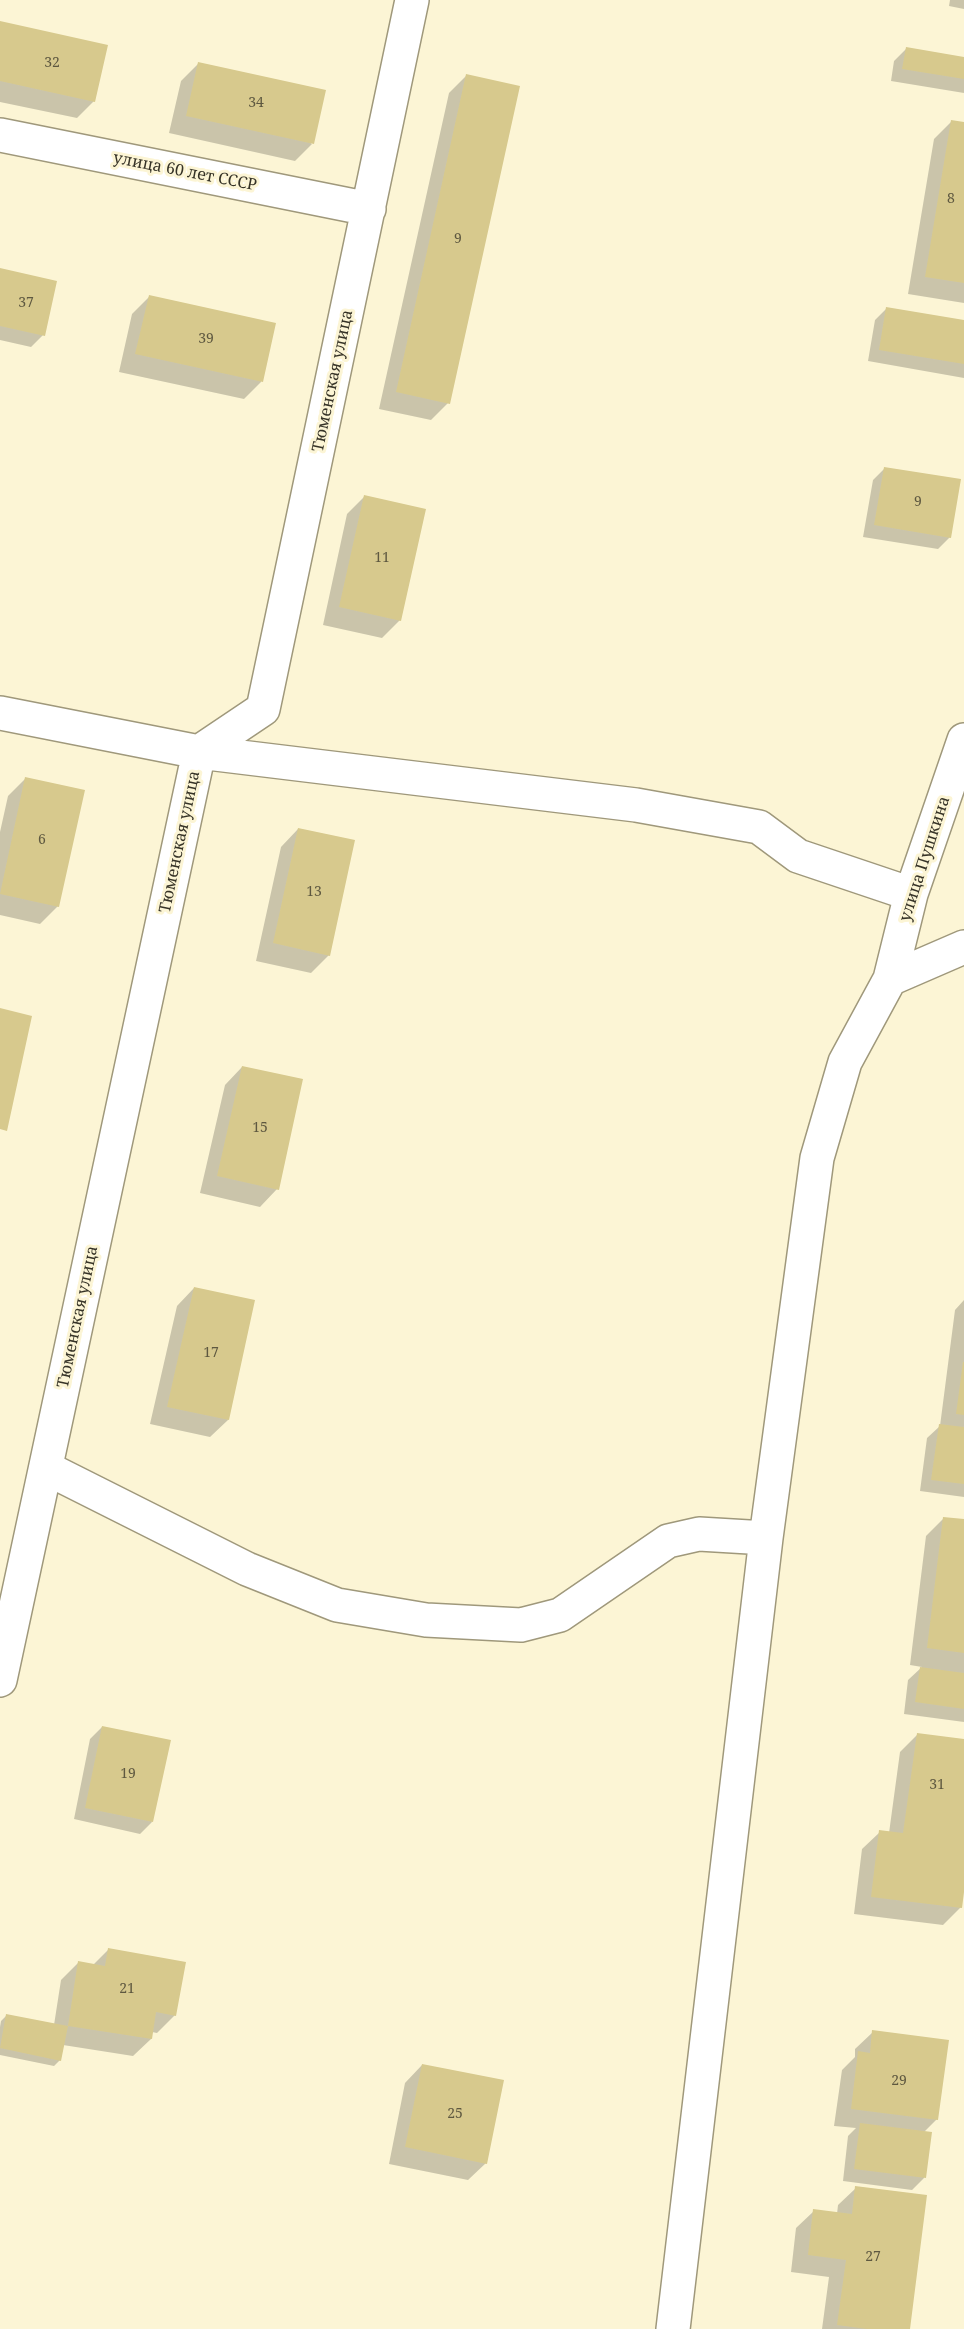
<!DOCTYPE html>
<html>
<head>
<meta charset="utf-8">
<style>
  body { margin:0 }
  canvas { display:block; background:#fcf5d5 }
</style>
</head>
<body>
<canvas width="964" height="2329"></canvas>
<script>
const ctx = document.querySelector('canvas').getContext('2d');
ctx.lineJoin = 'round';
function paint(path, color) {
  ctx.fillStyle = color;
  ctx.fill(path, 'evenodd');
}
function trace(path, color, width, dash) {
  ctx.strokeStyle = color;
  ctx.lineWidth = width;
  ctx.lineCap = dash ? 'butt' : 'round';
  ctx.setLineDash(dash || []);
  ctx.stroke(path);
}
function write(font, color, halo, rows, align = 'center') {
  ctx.font = font + ' "Noto Serif",serif';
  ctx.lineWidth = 6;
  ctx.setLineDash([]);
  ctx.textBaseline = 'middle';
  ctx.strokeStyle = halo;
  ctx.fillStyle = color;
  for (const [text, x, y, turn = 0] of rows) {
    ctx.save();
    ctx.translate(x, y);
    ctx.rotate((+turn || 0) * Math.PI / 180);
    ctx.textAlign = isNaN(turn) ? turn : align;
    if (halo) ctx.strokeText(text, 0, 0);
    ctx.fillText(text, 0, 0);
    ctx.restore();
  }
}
paint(new Path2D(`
  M950,0h14v9l-15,-3z
  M0,22l94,79 -17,17 -77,-16z
  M906,49l58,9v35l-73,-12 3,-20z
  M198,64l114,80 -17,17 -126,-28 12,-52z
  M466,76l-18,327 -17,17 -52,-11 70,-316z
  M952,121l12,2v180l-56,-9 26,-155z
  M0,270l43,65 -12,12 -31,-7z
  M149,297l125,27 -13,58 -17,17 -125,-27 13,-58z
  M887,308l77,13v57l-96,-17 7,-41z
  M885,468l65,69 -12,12 -75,-12 10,-57z
  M364,497l36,123 -18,18 -59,-13 24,-111z
  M26,778l32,128 -18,18 -40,-9v-83l8,-36z
  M298,829l31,126 -18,18 -55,-12 25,-114z
  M242,1067l35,122 -17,18 -60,-14 25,-108z
  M194,1288l34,132 -18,17 -60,-13 27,-118z
  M964,1300v197l-44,-6 7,-53 13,-12 15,-116z
  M944,1518l20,3v201l-60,-8 4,-34 14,-13 -12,-2 16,-129z
  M102,1727l50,95 -12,12 -66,-15 16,-80z
  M917,1735l47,6v140l-3,26 -18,18 -89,-11 8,-65 18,-17 9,1 11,-81z
  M109,1949l66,66 -18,18 -5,-1 -1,7 -18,17 -70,-11 -3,15 -6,6 -54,-11v-28l1,-6 6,-6 47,10 7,-45 17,-17 15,2z
  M873,2032l64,87 -13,13v46l-12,12 -69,-9 5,-45 8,-8 -22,-2 8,-56 13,-13v-8z
  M422,2065l64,98 -18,17 -79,-16 16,-81z
  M856,2188l53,141h-87l7,-52 -38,-5 5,-44 18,-17 23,3 1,-9z`), '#0003');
paint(new Path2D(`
  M0,21l108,24 -13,57 -95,-21z
  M906,47l58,10v22l-62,-10z
  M198,62l128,28 -12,54 -128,-28z
  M466,74l54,12 -70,318 -54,-12z
  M951,120l13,2v161l-39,-6z
  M0,268l57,13 -12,55 -45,-10z
  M149,295l127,28 -13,59 -128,-28z
  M886,307l78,13v44l-85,-14z
  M884,467l77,12 -10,59 -77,-13z
  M364,495l62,14 -25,112 -62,-14z
  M25,777l60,13 -26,117 -59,-13z
  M298,828l57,12 -25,116 -57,-13z
  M0,1008l32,8 -25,115 -7,-2z
  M242,1066l61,13 -24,111 -62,-14z
  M194,1287l61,13 -26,120 -62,-13z
  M963,1362h1v53l-8,-1z
  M939,1424l25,3v57l-33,-4z
  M943,1517l21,2v134l-37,-5z
  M920,1667l44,6v36l-49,-7z
  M102,1726l69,14 -18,82 -68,-14z
  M917,1733l47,6v153l-2,16 -91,-11 8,-67 24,3z
  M108,1948l78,14 -10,54 -20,-4 -4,27 -84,-13 -7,35 -61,-13 6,-34 62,12 10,-65 27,5z
  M872,2030l77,10 -11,80 -87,-11 7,-58 12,2z
  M422,2064l82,16 -17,84 -82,-17z
  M860,2123l72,9 -6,46 -72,-9z
  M855,2186l72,9 -17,134h-43l-30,-4 9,-65 -38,-5 5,-46 39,5z`), '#d7c98d');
const minor = new Path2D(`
  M0,135l369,74
  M0,713l199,39 437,53 123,22 39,29 113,38
  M890,979l74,-32
  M46,1468l201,101 90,36 89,15 95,5 39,-10 108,-74 31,-7 67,4
  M0,1680l199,-928 64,-43 149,-709
  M673,2329l93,-791 51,-380 28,-96 45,-83 21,-85 53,-154`);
trace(minor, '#9f987b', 36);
trace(minor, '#fff', 33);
write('14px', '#5e5840', null, [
  ["32",52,63],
  ["34",256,103],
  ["8",951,199],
  ["9",458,239],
  ["37",26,303],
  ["39",206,339],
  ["9",918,502],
  ["11",382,558],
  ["6",42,840],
  ["13",314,892],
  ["15",260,1128],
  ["17",211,1353],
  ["19",128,1774],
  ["31",937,1785],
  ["21",127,1989],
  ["29",899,2081],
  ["25",455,2114],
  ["27",873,2257]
]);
write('16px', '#363327', '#fcf5d5', [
  ["улица 60 лет СССР",185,172,11],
  ["Тюменская улица",333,381,-78],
  ["Тюменская улица",180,842,-78],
  ["улица Пушкина",925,859,-72],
  ["Тюменская улица",78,1317,-78]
]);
</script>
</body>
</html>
